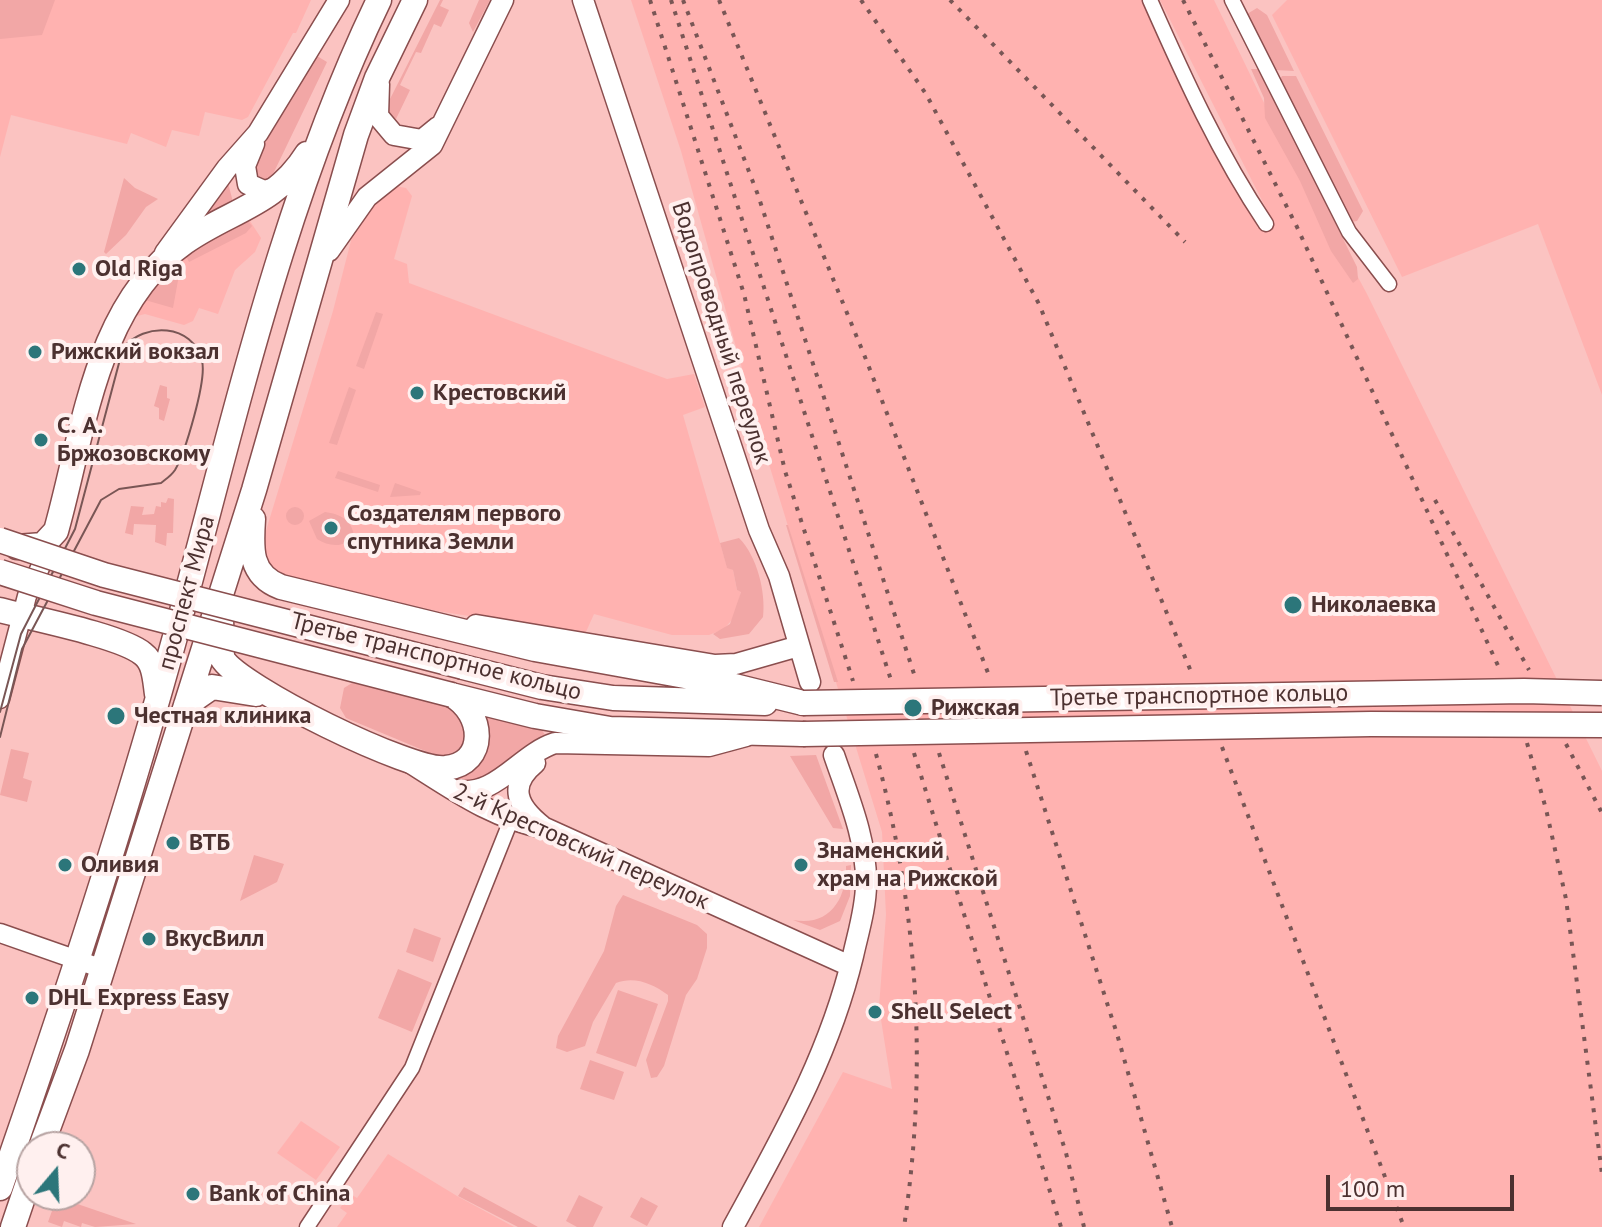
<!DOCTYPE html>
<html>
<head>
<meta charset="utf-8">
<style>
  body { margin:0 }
  #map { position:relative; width:1602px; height:1227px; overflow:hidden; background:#fbc3c1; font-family:"PT Sans",sans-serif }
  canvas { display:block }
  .north { position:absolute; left:16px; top:1131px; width:80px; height:80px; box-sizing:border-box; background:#fff0ef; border:2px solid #b7a4a3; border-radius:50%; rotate:19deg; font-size:22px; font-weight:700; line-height:32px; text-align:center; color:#4c3130 }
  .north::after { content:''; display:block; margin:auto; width:28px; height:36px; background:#2c767a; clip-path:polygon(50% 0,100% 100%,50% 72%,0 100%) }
  .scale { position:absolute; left:1326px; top:1175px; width:188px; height:36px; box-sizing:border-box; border:4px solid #4c3130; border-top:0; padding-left:10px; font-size:24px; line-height:28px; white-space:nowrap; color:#4c3130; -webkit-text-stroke:6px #fff0ef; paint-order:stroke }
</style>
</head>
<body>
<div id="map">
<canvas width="1602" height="1227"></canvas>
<div class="north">С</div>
<div class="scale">100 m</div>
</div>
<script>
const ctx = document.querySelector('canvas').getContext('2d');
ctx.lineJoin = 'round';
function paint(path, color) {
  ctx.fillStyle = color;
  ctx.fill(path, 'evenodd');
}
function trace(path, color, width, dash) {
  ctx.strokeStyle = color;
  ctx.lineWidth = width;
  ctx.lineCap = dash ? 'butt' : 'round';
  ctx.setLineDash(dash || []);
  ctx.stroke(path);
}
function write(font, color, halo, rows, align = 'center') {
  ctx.font = font + ' "PT Sans",sans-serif';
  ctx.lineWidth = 8;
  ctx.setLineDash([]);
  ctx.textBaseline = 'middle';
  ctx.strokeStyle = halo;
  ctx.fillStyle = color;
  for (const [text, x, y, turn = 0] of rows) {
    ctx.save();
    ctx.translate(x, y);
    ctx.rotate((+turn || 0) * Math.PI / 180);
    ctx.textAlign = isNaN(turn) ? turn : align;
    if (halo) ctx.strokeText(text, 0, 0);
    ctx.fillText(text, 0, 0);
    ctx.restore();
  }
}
paint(new Path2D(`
  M0,0h311l-15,33h-3l-45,84 -6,3 -37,-8 -6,24 -27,-6 -6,17 -35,-14 -4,11 -116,-29 -11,42z
  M631,0h511l116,228 14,-8 -112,-220h54l48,99 105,195 235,477v456h-843l84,-155 49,17 -13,-82 7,-92 -4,-83 -114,-371 -87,-310z
  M1287,0h315v395l-64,-171 -136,53 -130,-262z
  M395,186l11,2 6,8 -18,63 13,5 2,19 258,96 27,-5 11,33 -22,8 44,152 6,3 4,20 4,1 -5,24 -12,14 -15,6h-37l-78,-21 -9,20 -148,-23 -115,-27 -3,5 -47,-16 -11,-26 72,-236 21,-82 8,-18z
  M250,221l11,17 -6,14 -20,18 -17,44 -19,-6 -6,13 -9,4 -39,-11 -12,3 51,-65z
  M301,1121l39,26 -24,33 -39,-27z
  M388,1154l69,42 57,31h-177l10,-14 -7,-5 10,-14 7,4z`), '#ffb2b0');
paint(new Path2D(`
  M0,0h55l-13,35 -42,4z
  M440,0h3l-3,6 9,4 -8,17 -7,-3 -13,29 -5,-1 -16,33 10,5 -14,29 -9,-4 2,-14z
  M479,0h11l-17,32 -4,-9z
  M1257,8l10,7 27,56 -19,-1 -28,-56z
  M317,56l10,6 -53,110 -5,9 -11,1 -6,-17z
  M1251,69h7l4,6 95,192 1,12 -5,4 -22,-32 -31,-70 -35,-63 -1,-20z
  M1282,76h14l67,135 -6,10 -6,1 -72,-141z
  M124,178l11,10 23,11 -12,8 -20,28 -20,19 -2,-2z
  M228,183l5,19 -35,19z
  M247,220l5,6 -6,7 -57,29 -5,-10z
  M170,274l9,1 -6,33 -28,-8 19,-24z
  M376,312l7,2 -19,55 -8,-3z
  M160,385l7,2v11l3,1 -6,22 -5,-2v-11l-5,-2z
  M349,387l7,3 -19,55 -8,-2z
  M338,471l42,14 -2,7 -43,-14z
  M395,483l26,9 -1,3 -30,2z
  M168,498l6,1 -1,34h-6l-1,13 -11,-4 1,-17 -22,-1 -1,11 -8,-2 6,-27 13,1 -2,8 12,-1 2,-8 5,1v-5l5,1z
  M286 516a9 9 0 1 1 18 0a9 9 0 1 1-18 0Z
  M325,512c15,2 27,8 29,24 -9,12 -25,11 -37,3l-8,-18z
  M786,525h2l50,157h-4z
  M739,538c18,18 27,54 24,79l-14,17 -29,5 -7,-5 17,-10 11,-32 -4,-2 -4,-20 -6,-2 -7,-25z
  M352,683l96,22 19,16 -4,26 -21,11 -96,-40 -6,-10 4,-20z
  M486,714l56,16 3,5 -62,49 -21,-2 -3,-4 8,-6z
  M11,749l18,4 -6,25 9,3 -5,21 -27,-7z
  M816,755l27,74 -10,-1 -43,-72z
  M254,855l30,9 -7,18 -37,19z
  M851,865l-1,31 -10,25 -20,9 -27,-10c36,7 54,-21 53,-54z
  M623,895l74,30 10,9v14l-10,31 -11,16 -22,71 -7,11 -6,1 -5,-18 22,-59v-6c-16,-12 -34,-19 -52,-12l-23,39 -8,24 -18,6 -11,-4 2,-12 46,-85 12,-45z
  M414,928l27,10 -8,24 -27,-10z
  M398,969l34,14 -20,49 -34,-14z
  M618,990l40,14 -22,63 -40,-14z
  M590,1060l34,12 -10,28 -34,-11z
  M464,1187l65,35 9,5h-20l-60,-31z
  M579,1195l24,12 -10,20h-16l-11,-6z
  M57,1197l79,27 -41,3 -13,-4 -1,4 -17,-6 -2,6 -14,-5z
  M641,1197l17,9 -11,20 -17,-9z`), '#f2a7a6');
const minor = new Path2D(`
  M1150,0c34,77 69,154 116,224
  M1232,0l117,232 40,52
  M307,1227l105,-159 99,-248`);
const tertiary = new Path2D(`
  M0,699l27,-103 23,-50
  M0,933l103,36`);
const secondary = new Path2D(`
  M583,0l176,530 20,46 31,106
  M379,84l-1,32 16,19 28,5 16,-13
  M254,144l-9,22 3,18 16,7 14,-4
  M329,251l38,-54 65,-52 71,-145
  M165,253l62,-85 31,-35 81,-133
  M476,625l239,40 21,-1 63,-18
  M409,762c43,27 84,57 136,66l305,138
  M535,763c-28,23 -17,44 7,63
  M454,790c42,9 64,-35 101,-47l154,3 37,-10
  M733,1227c49,-90 96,-171 120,-271 5,-23 13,-48 13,-72 1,-44 -18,-88 -32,-129`);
const primary = new Path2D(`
  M253,519c-2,29 -4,56 28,68l254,62 183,33 85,21
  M17,547l26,-2 13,-14c28,-99 39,-226 129,-289 46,-32 90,-37 122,-88
  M0,610c30,8 122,26 143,44 12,9 12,27 14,40
  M221,617l1,41c16,29 191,115 224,110 42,-5 38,-55 6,-73
  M463,667l79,20 71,11 152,5
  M455,696l80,20 75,13 193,5
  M186,705l26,-18 44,7
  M41,1147l36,-97 177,-560 102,-355 21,-57 38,-78
  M0,1188c65,-186 126,-371 178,-562 57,-209 106,-430 201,-626
  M13,1227l19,-56`);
trace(minor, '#8a4e4e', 17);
trace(tertiary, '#8a4e4e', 21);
trace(secondary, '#8a4e4e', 23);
trace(primary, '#8a4e4e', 27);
trace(minor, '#fff', 14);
trace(tertiary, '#fff', 18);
trace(secondary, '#fff', 20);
trace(primary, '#fff', 24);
trace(new Path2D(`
  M0,712l21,-78 54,-105 48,-181c21,-26 70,-25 79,13 5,19 -17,92 -27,109 -4,6 -9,9 -14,13l-42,6 -18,11 -79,149 -22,88`), '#795655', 2);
trace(new Path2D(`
  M650,0l94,294 41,177 68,210
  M671,0l220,680
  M683,0l75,195 158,485
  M719,0l146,357 125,321
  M861,0l65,94 113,210 153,370
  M950,0l235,242
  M1183,0l114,227 203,443
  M1435,500l94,170
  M1527,743l19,66 20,90 36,275
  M1566,744l36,69
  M1222,747l182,480
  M1026,751l91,283 55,193
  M914,753l147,474
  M939,753l127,400 18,74
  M876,754c42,155 52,315 28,473`), '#795655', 4, [4, 8]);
const primaryBridge = new Path2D(`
  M0,540l104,35 359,92
  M0,572l96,31 356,92
  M803,703l721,-12 78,2
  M803,734l568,-10 231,1`);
trace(primaryBridge, '#8a4e4e', 27, []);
trace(primaryBridge, '#fff', 24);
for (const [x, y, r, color] of [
  [79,269,8,"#2c767a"],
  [35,352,8,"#2c767a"],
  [417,393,8,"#2c767a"],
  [41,440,8,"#2c767a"],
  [331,528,8,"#2c767a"],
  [1293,605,10,"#2c767a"],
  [913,708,10,"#2c767a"],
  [116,716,10,"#2c767a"],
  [173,843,8,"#2c767a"],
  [65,865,8,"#2c767a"],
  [801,865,8,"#2c767a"],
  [149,939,8,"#2c767a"],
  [32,998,8,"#2c767a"],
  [875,1012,8,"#2c767a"],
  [193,1194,8,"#2c767a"]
]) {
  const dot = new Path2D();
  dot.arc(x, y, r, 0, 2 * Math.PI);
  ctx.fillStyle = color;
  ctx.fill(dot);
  trace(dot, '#fff0ef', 3);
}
write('bold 24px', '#4c3130', '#fff0ef', [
  ["Old Riga",95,269],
  ["Рижский вокзал",51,352],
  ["Крестовский",433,393],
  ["С. А.",57,426],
  ["Бржозовскому",57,454],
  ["Создателям первого",347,514],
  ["спутника Земли",347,542],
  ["Николаевка",1311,605],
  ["Рижская",931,708],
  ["Честная клиника",134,716],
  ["ВТБ",189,843],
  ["Знаменский",817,851],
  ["храм на Рижской",817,879],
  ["Оливия",81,865],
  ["ВкусВилл",165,939],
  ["DHL Express Easy",48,998],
  ["Shell Select",891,1012],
  ["Bank of China",209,1194]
], 'left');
write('24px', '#4c3130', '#fff0ef', [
  ["Водопроводный переулок",721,333,72],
  ["проспект Мира",187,593,-75],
  ["Третье транспортное кольцо",436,657,14],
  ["Третье транспортное кольцо",1199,696,-1],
  ["2-й Крестовский переулок",581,847,24]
]);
</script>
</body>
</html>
